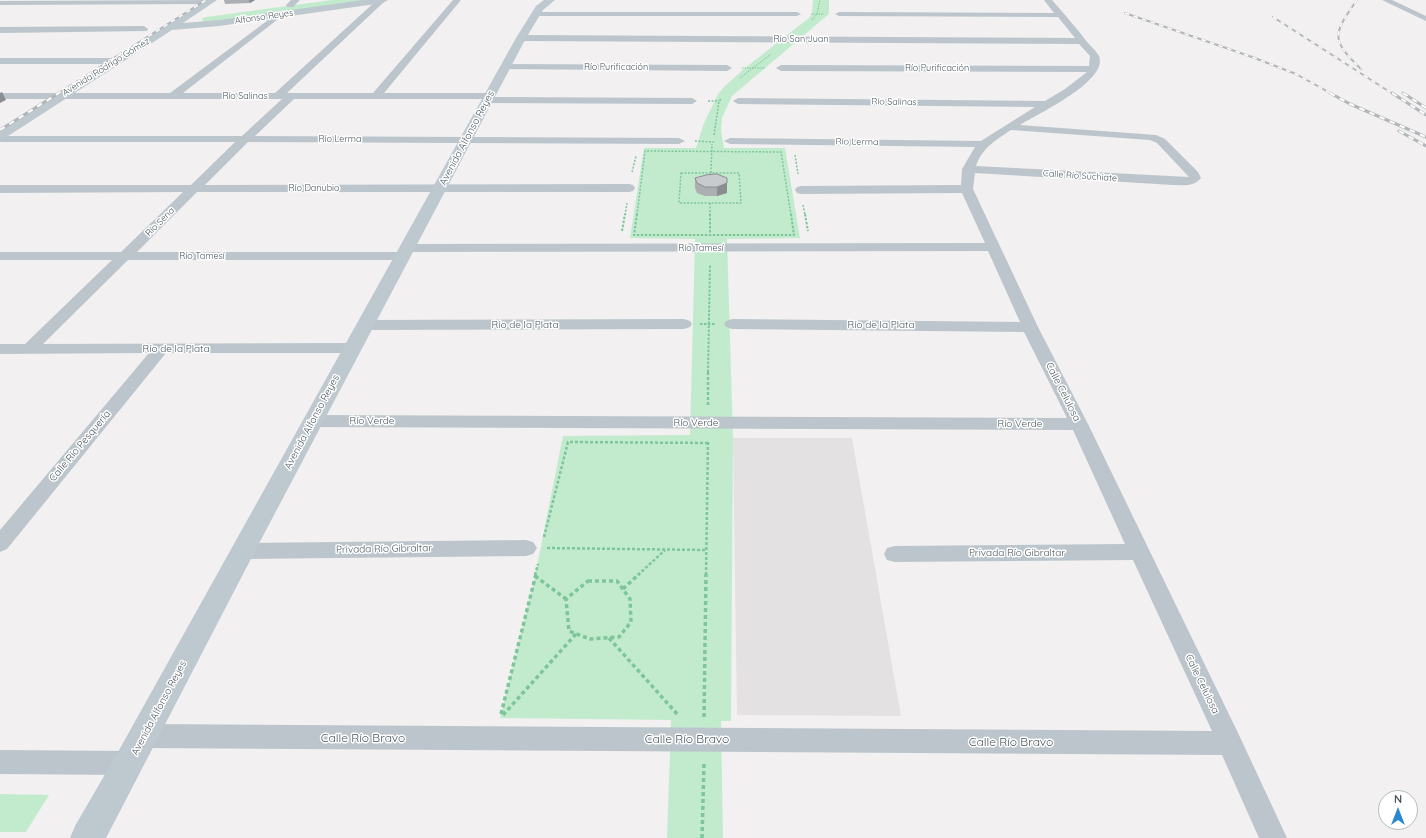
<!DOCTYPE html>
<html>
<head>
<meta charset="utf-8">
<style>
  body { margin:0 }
  #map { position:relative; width:1426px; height:838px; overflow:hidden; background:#f2f0f0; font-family:Quicksand,sans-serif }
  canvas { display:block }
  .north { position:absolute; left:1378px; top:790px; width:40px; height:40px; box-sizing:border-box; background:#fff; border:1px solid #b6bbbd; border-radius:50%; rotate:0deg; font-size:11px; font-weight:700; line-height:16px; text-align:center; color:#49555b }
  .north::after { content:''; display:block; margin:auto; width:14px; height:18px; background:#2a86d1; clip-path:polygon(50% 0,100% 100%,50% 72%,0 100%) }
</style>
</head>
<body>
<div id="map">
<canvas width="1426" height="838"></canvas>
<div class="north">N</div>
</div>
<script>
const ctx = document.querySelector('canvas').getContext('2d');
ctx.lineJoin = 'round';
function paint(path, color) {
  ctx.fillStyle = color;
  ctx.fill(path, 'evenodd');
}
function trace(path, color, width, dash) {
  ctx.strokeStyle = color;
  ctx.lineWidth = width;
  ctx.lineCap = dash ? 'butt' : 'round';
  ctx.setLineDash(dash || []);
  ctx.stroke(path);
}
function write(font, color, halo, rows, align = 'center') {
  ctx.font = font + ' Quicksand,sans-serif';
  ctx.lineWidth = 3;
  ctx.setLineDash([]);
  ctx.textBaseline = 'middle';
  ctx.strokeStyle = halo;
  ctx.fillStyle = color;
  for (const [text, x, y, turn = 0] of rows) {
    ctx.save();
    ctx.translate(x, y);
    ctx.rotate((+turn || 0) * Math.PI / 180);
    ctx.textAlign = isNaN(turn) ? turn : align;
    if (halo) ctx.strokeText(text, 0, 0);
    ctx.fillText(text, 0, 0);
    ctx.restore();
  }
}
paint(new Path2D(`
  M733,438h119l49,278 -164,-1z`), '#e3e1e1');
paint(new Path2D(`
  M332,0h41l-168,22 -4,-3 5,-2z
  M813,0h16v14l-97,82 -10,22 -1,13 3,17h61l15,90 -73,1 6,199 -2,283h-10l2,117h-56l4,-118 -171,-2 35,-142 28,-140 127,-1 5,-196 -65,-1 14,-90h52l8,-25 14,-29 7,-8 20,-18 64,-50 3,-4z
  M0,794l49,1 -23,37h-26z`), '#c2ebcd');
trace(new Path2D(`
  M811,14h13
  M812,20l5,-6 3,-14
  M742,68h23
  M740,78l31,-24`), '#7dc69a', 1, [1.5, 1]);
trace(new Path2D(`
  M708,101h11
  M714,135l5,-34 2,-2
  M695,141l19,1
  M795,155l3,19
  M632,172l4,-16
  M681,173h58l2,30h-62z
  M711,173l1,-29
  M710,203v12
  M803,205l2,10
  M625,215l2,-12
  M637,215l8,-64 136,1 10,63`), '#7dc69a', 1.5, [2, 1.5]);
trace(new Path2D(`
  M637,214l-3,21h160l-3,-21
  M710,214v19
  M805,214l3,17
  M622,231l3,-17
  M700,324h15
  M708,372l2,-108`), '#7dc69a', 2, [2.5, 1.5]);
trace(new Path2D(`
  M708,405v-34
  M544,537l24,-95 140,1
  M547,548l159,2
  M535,575l3,-11
  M638,575l27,-25
  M706,575l2,-135`), '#7dc69a', 2.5, [3, 2]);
trace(new Path2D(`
  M535,576l31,23
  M588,581h29l13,18 1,23 -12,15 -29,2 -21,-8 -3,-32z
  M623,589l16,-15
  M609,638l69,77
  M501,714l35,-140
  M503,715l73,-81
  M704,717l2,-143
  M702,838l2,-74`), '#7dc69a', 3.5, [4, 3]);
paint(new Path2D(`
  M211,0l1,2 -4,2 -208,1v-4z
  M291,0h9l-7,7h-6l-1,-2z
  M377,0h9l-99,93h86l80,-93h8l-77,93h106l4,1v3l198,1 5,3 -5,3 -204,-1 -4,-1v-3h-190l-39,37 424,2 6,3 -6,3 -431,-2 -43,43 424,-1 4,1 2,3 -2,3 -4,1h-432l-60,60h266l5,1 2,3 -2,3 -5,1h-275l-85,84 309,-1 6,2 2,3 -2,3 -6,2h-186l-159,196 -7,3v-22l149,-177 -149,1v-10h25l87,-84h-112v-8h121l62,-60 -183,1v-8h191l44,-43h-235v-6h242l40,-37h-282v-6h170l109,-81 4,2 -1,2 -99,77h92z
  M1044,0h8c12,14 24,27 35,42 4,4 9,9 12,14 10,25 -62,58 -79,69l136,10 9,4 33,33 3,6c-7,9 -18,7 -28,7l-198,-12 -2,16 65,138 50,97 151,311 48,103h-28l-37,-83 -1078,-7 -9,-4 -4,-8 4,-8 9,-4 1068,7 -79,-171 -238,2 -8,-2 -3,-6 3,-6 8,-2 230,-2 -52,-114 -760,-3 -6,-2 -3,-4 3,-4 6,-2 754,3 -43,-86 -292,-3 -6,-2 -2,-3 2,-3 6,-2 288,3 -32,-71 -580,1 -5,-1 -2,-3 2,-3 5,-1 577,-1 -23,-50 -161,1 -4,-1 -2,-3 2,-3 4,-1 160,-1 1,-16 13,-22 -245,-3 -6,-3 6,-3 251,3 54,-34 -297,-3 -5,-3 5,-3 307,3 20,-12 22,-17 -306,-1 -5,-3 5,-3 308,1 1,-10 -11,-12 -558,-3 -4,-3 4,-3 554,3 -17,-21 -219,-1 -4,-2 4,-2 215,1zM1011,130l139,10 7,3 32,34 -213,-11c6,-18 20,-26 35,-36z
  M1382,0h10l34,16v5z
  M533,12h264l4,2 -4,2h-261l-4,-2z
  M144,26l4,3 -1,2 -147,2v-6z
  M0,58h117l5,3 -5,3h-117z
  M505,64l222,1 5,3 -5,3 -225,-2 -2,-2z
  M684,319l6,2 2,3 -2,3 -6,2 -319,1 -6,-2 -2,-3 2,-3 6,-2z
  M526,540l7,2 4,6 -4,6 -7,2 -284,3 -8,-2 -3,-6 3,-6 8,-2z
  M0,750l129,1 9,3 4,9 -4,9 -9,3 -129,-1z`), '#bcc5cb');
paint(new Path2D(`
  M205,0h12l-34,23 36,-3 144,-20h25l-5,3 -164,23 -47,4 -167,108 -5,1v-10z
  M544,0h11l-12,10 -17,28 -271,513 -149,287h-36l5,-12 43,-74 398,-714 20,-32z`), '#bdc8cf');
const railFar1 = new Path2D(`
  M1357,0c-24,34 -27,39 4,69
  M1125,13l127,44 44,17 36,20
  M1273,17l120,77
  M1403,93l1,1
  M57,94l149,-94`);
const rail = new Path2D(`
  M1330,93l20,11 76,33
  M1392,93l34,22
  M1403,93l23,15
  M0,130l59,-37
  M1399,131l27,15`);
trace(railFar1, '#b2b6b9', 2);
trace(rail, '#b2b6b9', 3);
trace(railFar1, '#fff', 1.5, [4.5]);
trace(rail, '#fff', 2, [5.5]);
paint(new Path2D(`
  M224,0h31l-5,3 -25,1z
  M695,178l32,5v10l-10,3h-12l-8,-3 -2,-5z`), '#abafb1');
paint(new Path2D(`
  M249,0h6l-5,3z
  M2,92l4,8 -6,3v-10z
  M727,183v10l-10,3v-9z`), '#8b8e90');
const building = new Path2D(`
  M717,174l10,4v5l-10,4h-12l-8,-4 -2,-5 11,-3z`);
paint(building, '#c7cbce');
trace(building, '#8b8e90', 1);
write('9px', '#49555b', '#fff', [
  ["Alfonso Reyes",264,17,-8],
  ["Río San Juan",801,39],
  ["Avenida Rodrigo Gómez",106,67,-32],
  ["Río Purificación",616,67],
  ["Río Purificación",937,68],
  ["Río Salinas",245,96],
  ["Río Salinas",894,102,1],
  ["Río Lerma",340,139],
  ["Río Lerma",857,142,1],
  ["Calle Río Suchiate",1080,176,4],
  ["Río Danubio",314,188],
  ["Río Sena",160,222,-45],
  ["Río Tamesí",701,248],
  ["Río Tamesí",202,256]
]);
write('10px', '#49555b', '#fff', [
  ["Avenida Alfonso Reyes",467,138,-62],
  ["Río de la Plata",525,325],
  ["Río de la Plata",881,325],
  ["Río de la Plata",176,349],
  ["Calle Celulosa",1063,392,63],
  ["Río Verde",372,421],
  ["Avenida Alfonso Reyes",312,422,-62],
  ["Río Verde",696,423],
  ["Río Verde",1020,424],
  ["Calle Río Pesquería",80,446,-50],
  ["Privada Río Gibraltar",384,549,-1],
  ["Privada Río Gibraltar",1017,553],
  ["Calle Celulosa",1202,684,64],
  ["Avenida Alfonso Reyes",159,708,-62]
]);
write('12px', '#49555b', '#fff', [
  ["Calle Río Bravo",363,738],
  ["Calle Río Bravo",687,739],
  ["Calle Río Bravo",1011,742]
]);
</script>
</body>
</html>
